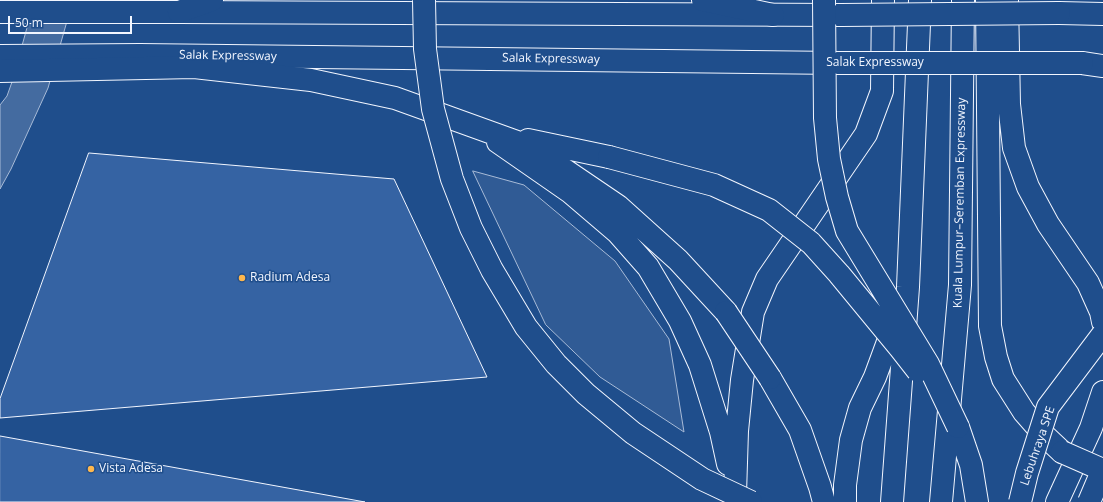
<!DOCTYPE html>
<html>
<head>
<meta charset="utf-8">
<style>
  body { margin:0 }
  #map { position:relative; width:1103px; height:502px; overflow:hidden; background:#1f4e8c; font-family:"Open Sans",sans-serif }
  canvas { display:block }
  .scale { position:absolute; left:8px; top:16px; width:124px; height:18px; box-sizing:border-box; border:2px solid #f2f6ff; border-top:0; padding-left:5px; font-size:12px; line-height:14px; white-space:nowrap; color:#f2f6ff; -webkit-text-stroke:3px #1f4e8c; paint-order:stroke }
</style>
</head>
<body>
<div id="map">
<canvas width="1103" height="502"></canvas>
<div class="scale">50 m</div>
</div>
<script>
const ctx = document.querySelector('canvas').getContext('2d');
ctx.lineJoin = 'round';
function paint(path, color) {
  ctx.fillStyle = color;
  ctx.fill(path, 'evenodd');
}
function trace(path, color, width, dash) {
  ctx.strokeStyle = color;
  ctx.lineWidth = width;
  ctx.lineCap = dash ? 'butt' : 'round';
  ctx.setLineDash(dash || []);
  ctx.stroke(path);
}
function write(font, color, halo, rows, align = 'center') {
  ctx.font = font + ' "Open Sans",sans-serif';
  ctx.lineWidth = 3;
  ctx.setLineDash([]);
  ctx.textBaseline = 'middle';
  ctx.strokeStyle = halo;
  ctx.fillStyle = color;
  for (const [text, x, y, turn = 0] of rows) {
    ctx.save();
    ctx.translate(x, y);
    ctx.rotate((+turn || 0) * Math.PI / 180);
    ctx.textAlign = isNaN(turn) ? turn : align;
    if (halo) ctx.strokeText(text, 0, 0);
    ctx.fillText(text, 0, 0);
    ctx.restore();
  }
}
const built = new Path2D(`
  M473,171l51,14 91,76 54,78 15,93 -84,-55 -54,-52z`);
paint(built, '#305b95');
trace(built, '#a8bbd7', 1);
const water = new Path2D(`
  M35,0h38l-25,88 -37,81 -11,20v-84l7,-9 5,-14z`);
paint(water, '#446ba0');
trace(water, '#a8bbd7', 1);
const building = new Path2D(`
  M89,153l305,26 93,198 -487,41v-19z
  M0,436l365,66h-365z`);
paint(building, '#3563a3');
trace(building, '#f2f6ff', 1);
const trunk = new Path2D(`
  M0,12h179l662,3
  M1059,13l44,1
  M0,56l140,-1 699,8`);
const motorway = new Path2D(`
  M703,0l70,15
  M987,0l3,326 6,31 7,22 21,33 21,24 17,16
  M1007,0l2,104 5,44 14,39 20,37 40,59 13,29 2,10
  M179,12l33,-12
  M1082,63l21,3
  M0,71l194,-4 117,13 84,18 136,49 87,59 60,54 48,52
  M528,140l81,17
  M498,142l72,50 48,41 30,34 32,54 20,44 21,67 7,32
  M770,378l30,52 20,57 4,15
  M958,427l13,38 6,37
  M735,494l2,-63 5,-51 11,-68 14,-33 99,-145 16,-43 1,-91
  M845,502v-17l6,-45 9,-32 15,-31 21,-57
  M892,502l16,-215 12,-287
  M941,502l19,-217 3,-285
  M1057,502l34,-74 12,-36`);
trace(trunk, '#f2f6ff', 24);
trace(motorway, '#f2f6ff', 24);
trace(trunk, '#1f4e8c', 22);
trace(motorway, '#1f4e8c', 22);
const trunkBridge = new Path2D(`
  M841,15l218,-2
  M839,63h243`);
const motorwayBridge = new Path2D(`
  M424,0l1,49 8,60 19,70 19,49 21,42 34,57 30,37 30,30 47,39 69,46 49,23
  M824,0l1,118 4,41 8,38 10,34 81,133 30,63
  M609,157l105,28 55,25 42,33 28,31 61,74 18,23
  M726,312l44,66
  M1062,452l41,18
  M1020,502l7,-29 21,-66 55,-73
  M1089,502l14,-33`);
trace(trunkBridge, '#f2f6ff', 24, []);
trace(motorwayBridge, '#f2f6ff', 24, []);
trace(trunkBridge, '#1f4e8c', 22);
trace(motorwayBridge, '#1f4e8c', 22);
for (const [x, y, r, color] of [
  [242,278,4,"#ffb74d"],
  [91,469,4,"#ffb74d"]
]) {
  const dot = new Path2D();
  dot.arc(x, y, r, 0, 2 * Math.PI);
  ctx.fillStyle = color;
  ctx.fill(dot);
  trace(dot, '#1f4e8c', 1.5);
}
write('12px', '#f2f6ff', '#1f4e8c', [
  ["Salak Expressway",228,56,1],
  ["Salak Expressway",551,59,1],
  ["Salak Expressway",875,63],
  ["Kuala Lumpur–Seremban Expressway",960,203,-89],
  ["Lebuhraya SPE",1038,446,-71]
]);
write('12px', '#f2f6ff', '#1f4e8c', [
  ["Radium Adesa",250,278],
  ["Vista Adesa",99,469]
], 'left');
</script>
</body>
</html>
